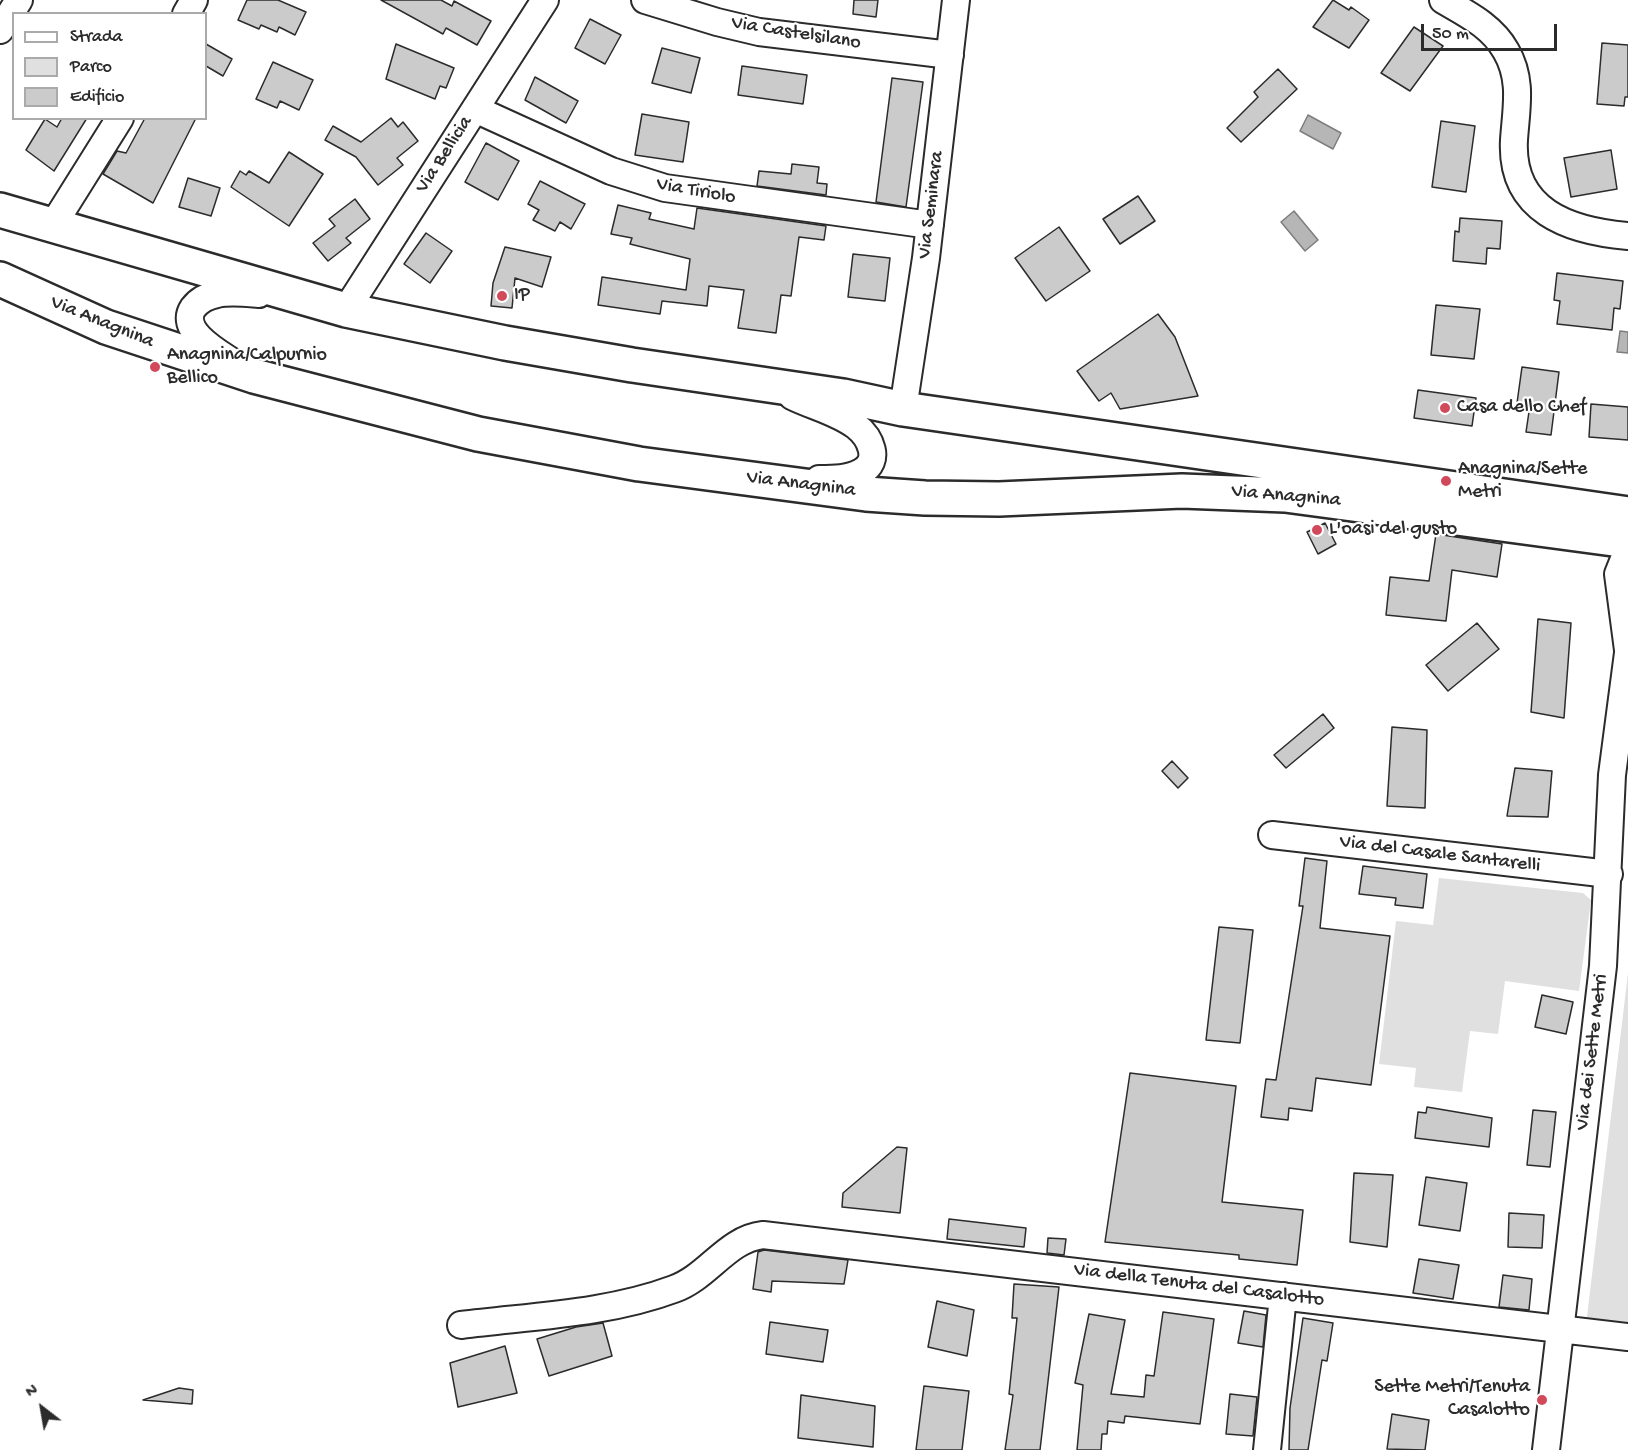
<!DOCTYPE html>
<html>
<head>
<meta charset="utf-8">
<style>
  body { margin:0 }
  #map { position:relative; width:1628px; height:1450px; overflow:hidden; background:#fff; font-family:"Gochi Hand",sans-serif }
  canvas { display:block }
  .legend { position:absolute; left:12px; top:12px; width:195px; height:108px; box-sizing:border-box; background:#fff; border:2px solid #aaa; margin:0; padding:8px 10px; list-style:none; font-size:18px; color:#2b2b2b }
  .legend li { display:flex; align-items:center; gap:12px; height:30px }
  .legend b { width:30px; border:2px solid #aaa }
  .north { position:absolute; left:12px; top:1378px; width:60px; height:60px; -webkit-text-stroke:4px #fff; paint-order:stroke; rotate:329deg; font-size:16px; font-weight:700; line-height:24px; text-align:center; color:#2b2b2b }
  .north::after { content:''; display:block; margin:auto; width:21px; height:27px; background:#2b2b2b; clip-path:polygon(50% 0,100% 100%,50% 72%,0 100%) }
  .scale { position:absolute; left:1421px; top:24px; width:136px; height:27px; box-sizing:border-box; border:3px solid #2b2b2b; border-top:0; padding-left:8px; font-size:18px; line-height:21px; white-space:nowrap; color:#2b2b2b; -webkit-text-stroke:4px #fff; paint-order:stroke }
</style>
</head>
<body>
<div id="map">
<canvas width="1628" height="1450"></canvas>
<ul class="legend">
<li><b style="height:8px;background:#fff"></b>Strada</li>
<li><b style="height:16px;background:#e0e0e0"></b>Parco</li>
<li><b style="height:16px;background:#cbcbcb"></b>Edificio</li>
</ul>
<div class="north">N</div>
<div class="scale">50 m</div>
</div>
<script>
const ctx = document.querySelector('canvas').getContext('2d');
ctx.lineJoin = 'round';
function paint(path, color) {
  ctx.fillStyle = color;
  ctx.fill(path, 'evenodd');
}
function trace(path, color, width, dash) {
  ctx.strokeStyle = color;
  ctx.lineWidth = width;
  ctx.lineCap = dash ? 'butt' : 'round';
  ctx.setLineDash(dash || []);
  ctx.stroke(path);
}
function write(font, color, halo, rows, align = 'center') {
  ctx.font = font + ' "Gochi Hand",sans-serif';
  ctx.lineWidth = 4.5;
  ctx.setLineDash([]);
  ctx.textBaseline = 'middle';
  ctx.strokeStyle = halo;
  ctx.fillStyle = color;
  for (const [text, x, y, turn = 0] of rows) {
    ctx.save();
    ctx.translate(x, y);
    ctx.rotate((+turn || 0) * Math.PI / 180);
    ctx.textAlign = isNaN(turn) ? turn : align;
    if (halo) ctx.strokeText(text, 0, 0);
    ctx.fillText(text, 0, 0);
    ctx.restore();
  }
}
paint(new Path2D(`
  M1439,878l144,15 8,7 -12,91 -74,-10 -7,53 -28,-3 -8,61 -48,-5 2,-19 -37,-4 17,-143 37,4z
  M1628,973v357l-42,-5z`), '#e0e0e0');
const water = new Path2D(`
  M1308,115l33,18 -8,16 -33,-18z
  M1294,211l24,29 -13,11 -24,-29z
  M1620,331l8,1v21l-11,-1z`);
paint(water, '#b6b6b6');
trace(water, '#7e7e7e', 1.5);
const building = new Path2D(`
  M247,0h31l28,12 -11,23 -16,-8 -2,5 -16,-7 -2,4 -21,-9z
  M381,0h60l11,6 2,-5 37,20 -14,24 -31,-17 -3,6z
  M854,0h24l-2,17 -23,-3z
  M1333,0l16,10 2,-3 18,13 -20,28 -36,-21z
  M590,19l31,16 -16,29 -30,-16z
  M1414,27l29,19 -33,45 -29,-18z
  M1602,43l26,2v52h-3l-1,9 -27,-2z
  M206,44l26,15 -9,17 -17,-10z
  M396,44l58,24 -8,20 -6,-2 -5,13 -49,-20z
  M662,48l38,10 -9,35 -39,-10z
  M273,62l40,18 -14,30 -19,-9 -3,7 -21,-9z
  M742,66l65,9 -4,29 -65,-9z
  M1278,69l19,20 -56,53 -14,-14 31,-31 -4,-5z
  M535,77l43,24 -12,22 -41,-23z
  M892,78l31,4 -17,125 -30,-5z
  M642,114l47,8 -6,40 -48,-7z
  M62,118h25l-33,53 -28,-21 19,-31 12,8z
  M145,118h51l-43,85 -50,-29 14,-23 9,2z
  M391,118l7,9 5,-5 15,19 -21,17 6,7 -25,20 -22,-28 -31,-17 8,-14 28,16z
  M1441,121l34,5 -9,66 -34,-5z
  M486,143l33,18 -21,39 -33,-18z
  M1611,150l6,39 -46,8 -7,-39z
  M289,152l34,22 -34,52 -58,-39 9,-16 6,4 3,-4 20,12z
  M792,164l27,3 -2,16 10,1 -1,11 -69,-9 2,-15 32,3z
  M188,178l32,10 -9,28 -32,-9z
  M540,181l45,23 -14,25 -11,-7 -5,9 -22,-11 6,-10 -11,-6z
  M1138,196l17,25 -35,23 -17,-25z
  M355,199l15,20 -24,19 5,5 -23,18 -15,-18 22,-17 -6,-7z
  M618,205l33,8 -2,6 45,10 3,-21 129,18 -2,14 -25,-3 -8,59 -10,-1 -5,38 -38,-5 6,-38 -35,-4 -2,20 -45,-5 -2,13 -62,-9 4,-28 84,13 4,-31 -60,-15 2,-6 -21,-4z
  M1460,218l42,3 -2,28 -13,-1 -1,16 -33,-3 2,-30 4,1z
  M1059,227l31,44 -44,30 -31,-43z
  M426,233l26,18 -22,32 -26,-19z
  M505,247l46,10 -9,30 -27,-9 -3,30 -21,-2 2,-23z
  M853,254l37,4 -5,43 -37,-4z
  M1557,273l66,8 -3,28 -6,-1 -2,22 -55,-6 3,-23 -6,-1z
  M1436,305l44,4 -6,50 -43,-4z
  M1158,314l17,23 23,59 -78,13 -9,-16 -12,8 -22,-30z
  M1522,367l37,5 -8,63 -25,-3 4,-27 -13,-2z
  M1418,390l58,8 -4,28 -58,-8z
  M1591,404l37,3v33l-39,-3z
  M1325,523l11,21 -18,10 -11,-22z
  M1436,534l66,10 -5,33 -45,-7 -6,51 -60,-6 4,-38 39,4z
  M1538,619l33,4 -7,95 -33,-6z
  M1477,623l22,26 -51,42 -22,-26z
  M1323,714l11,14 -48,40 -12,-13z
  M1392,727l35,3 -2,78 -38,-2z
  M1172,761l16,17 -10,10 -16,-17z
  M1515,768l37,3 -4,46 -41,-1z
  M1305,858l22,3 -7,67 70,8 -19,149 -55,-7 -4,33 -23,-3 -1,12 -27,-3 5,-38 10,1 27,-174h-4z
  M1363,866l64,8 -4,34 -28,-3 1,-7 -37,-4z
  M1219,927l34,3 -13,113 -34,-3z
  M1542,995l31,7 -7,32 -31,-7z
  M1130,1073l106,13 -14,116 81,8 -6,55 -58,-6v-4l-134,-13z
  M1427,1107l65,11 -3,29 -74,-9 3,-26 8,1z
  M1533,1110l23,2 -6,55 -23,-2z
  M897,1147l10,1 -7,65 -58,-6 1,-14z
  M1354,1173l39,2 -6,72 -37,-5z
  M1426,1177l41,6 -7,48 -41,-6z
  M1509,1213l35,2 -2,33 -34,-1z
  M949,1219l77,9 -2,19 -77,-8z
  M1048,1238l18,1 -2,16 -17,-2z
  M764,1250l84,10 -4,24 -72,-3 -1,11 -18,-3 5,-37z
  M1419,1259l40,6 -6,34 -40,-6z
  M1503,1275l29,4 -3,31 -30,-3z
  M1014,1284l45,3 -19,163h-35l8,-55 -4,-1 8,-76h-5z
  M937,1301l37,9 -7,46 -39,-9z
  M1244,1311l22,4 -3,32 -25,-4z
  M1163,1312l51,7 -14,105 -75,-8 -1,7 -16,-2 -1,13h-5l-1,16h-24l6,-65 -8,-2 14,-69 36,6 -14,74 33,3 2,-22 8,1z
  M1303,1318l30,5 -6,38 -5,-1 -14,90h-19l1,-42z
  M770,1322l58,8 -5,32 -57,-8z
  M603,1323l9,33 -63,20 -12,-37 39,-12z
  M505,1346l12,47 -59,14 -8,-44z
  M924,1386l45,5 -7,59h-46z
  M179,1388l14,2 -1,14 -49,-4z
  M1230,1394l27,3 -4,39 -27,-2z
  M801,1395l74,11 -2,41 -75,-9z
  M1392,1414l37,6 -4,30 -38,-1z`);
paint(building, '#cbcbcb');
trace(building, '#2b2b2b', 1.5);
const minor = new Path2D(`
  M645,0l72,22 42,10 191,23
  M1443,0c24,14 49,26 63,51 17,29 10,58 8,89 -4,71 55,91 114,96
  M186,14l8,-14
  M0,30l19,-30
  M475,109l136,62 54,17 265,37
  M53,225l67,-107
  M346,310l199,-310
  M234,363c-15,-10 -56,-32 -41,-55 6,-8 14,-12 24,-14 13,-3 29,-1 42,0
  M792,396c20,10 46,16 64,30 14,11 26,35 5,46 -12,7 -28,7 -42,7
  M903,409l23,-151 30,-258
  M1628,549l-10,25 10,76
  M1272,835l337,39
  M461,1325c71,-9 146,-11 213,-36 34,-12 53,-50 89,-54l865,102
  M1267,1450l16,-154
  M1546,1450l57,-484 9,-191 16,-122`);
const major = new Path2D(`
  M0,210l346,100 159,33 127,22 211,31 60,13 725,105
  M0,279l106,48 148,49 224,58 161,30 227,30 59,4 74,1 183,-8 103,4 343,46`);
trace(minor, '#2b2b2b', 30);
trace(major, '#2b2b2b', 38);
trace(minor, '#fff', 26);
trace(major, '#fff', 33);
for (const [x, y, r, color] of [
  [502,296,6,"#d1495b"],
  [155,367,6,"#d1495b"],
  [1445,408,6,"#d1495b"],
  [1446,481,6,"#d1495b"],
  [1317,530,6,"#d1495b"],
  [1542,1400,6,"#d1495b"]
]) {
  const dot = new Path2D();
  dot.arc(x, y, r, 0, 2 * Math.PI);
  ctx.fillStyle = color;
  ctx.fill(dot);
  trace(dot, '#fff', 2);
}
write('20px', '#2b2b2b', '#fff', [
  ["Via Castelsilano",796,34,9],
  ["Via Bellicia",445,155,-57],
  ["Via Tiriolo",696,192,10],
  ["Via Seminara",932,205,-83],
  ["Via Anagnina",102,323,22],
  ["Via Anagnina",801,485,7],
  ["Via Anagnina",1286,497,5],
  ["Via del Casale Santarelli",1440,855,7],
  ["Via dei Sette Metri",1593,1052,-83],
  ["Via della Tenuta del Casalotto",1199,1286,7]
]);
write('20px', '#2b2b2b', '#fff', [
  ["IP",514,296],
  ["Anagnina/Calpurnio",167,356],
  ["Bellico",167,379],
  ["Casa dello Chef",1457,408],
  ["Anagnina/Sette",1458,470],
  ["Metri",1458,493],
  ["L'oasi del gusto",1329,530],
  ["Sette Metri/Tenuta",1530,1388,"right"],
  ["Casalotto",1530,1411,"right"]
], 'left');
</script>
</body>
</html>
